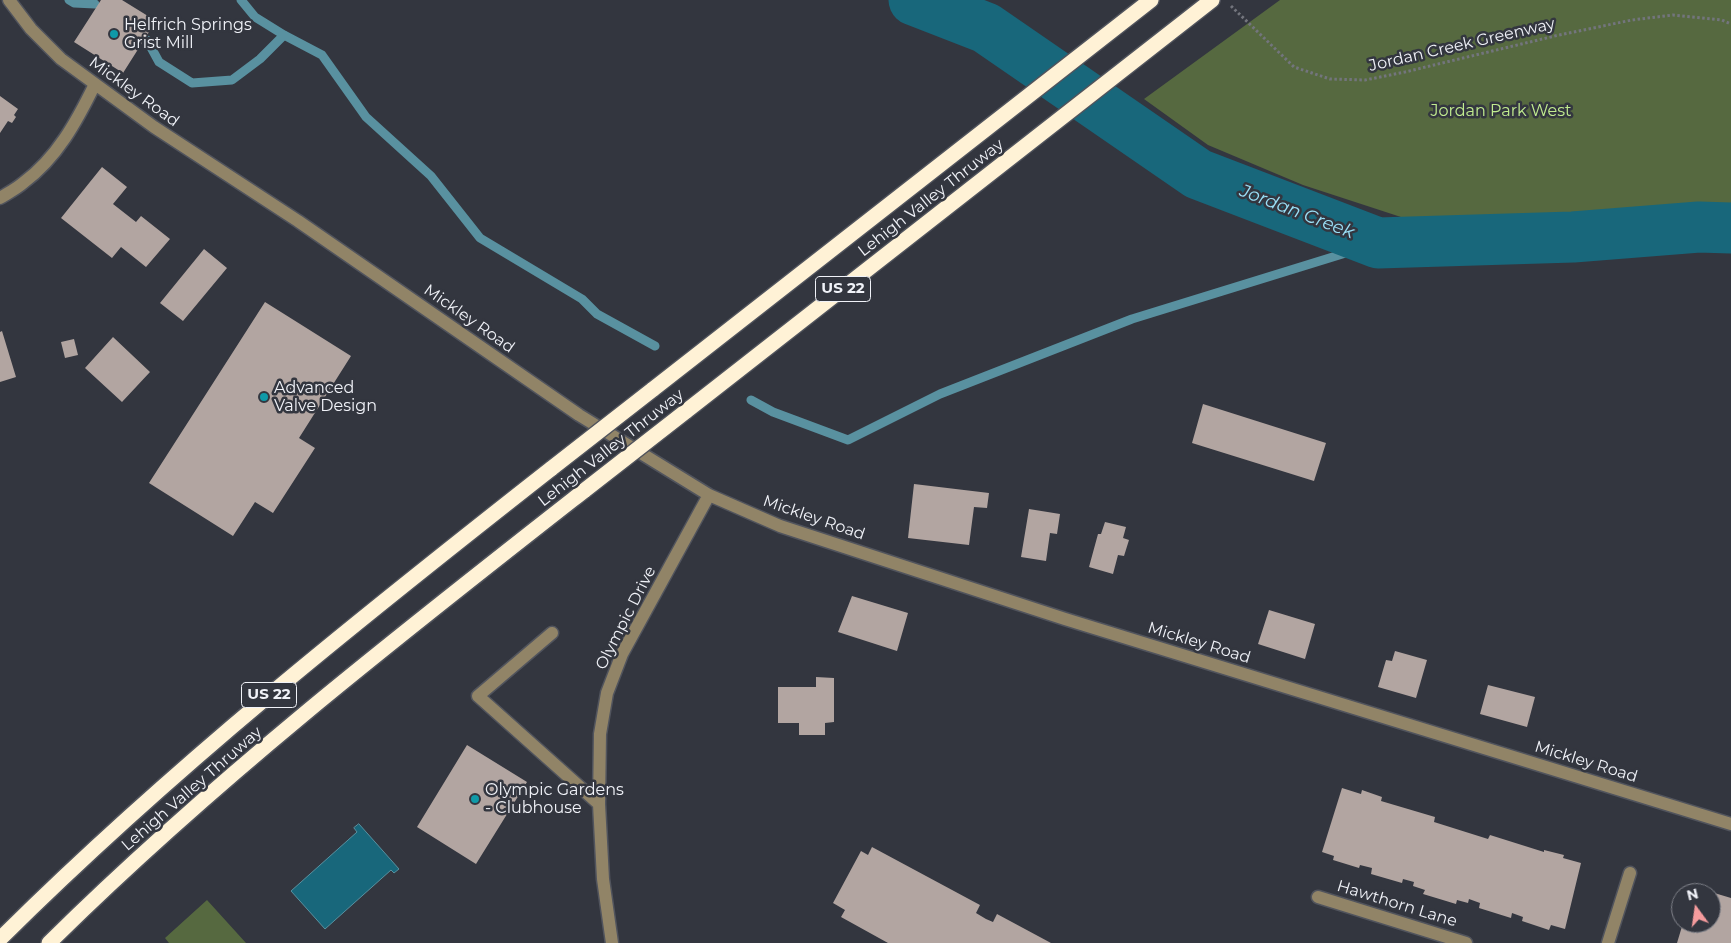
<!DOCTYPE html>
<html>
<head>
<meta charset="utf-8">
<style>
  body { margin:0 }
  #map { position:relative; width:1731px; height:943px; overflow:hidden; background:#33363f; font-family:Montserrat,sans-serif }
  canvas { display:block }
  .north { position:absolute; left:1671px; top:883px; width:50px; height:50px; box-sizing:border-box; background:#33363f; border:1px solid #7f8189; border-radius:50%; rotate:346deg; font-size:14px; font-weight:700; line-height:20px; text-align:center; color:#f0f2f8 }
  .north::after { content:''; display:block; margin:auto; width:18px; height:22px; background:#f59b9d; clip-path:polygon(50% 0,100% 100%,50% 72%,0 100%) }
</style>
</head>
<body>
<div id="map">
<canvas width="1731" height="943"></canvas>
<div class="north">N</div>
</div>
<script>
const ctx = document.querySelector('canvas').getContext('2d');
ctx.lineJoin = 'round';
function paint(path, color) {
  ctx.fillStyle = color;
  ctx.fill(path, 'evenodd');
}
function trace(path, color, width, dash) {
  ctx.strokeStyle = color;
  ctx.lineWidth = width;
  ctx.lineCap = dash ? 'butt' : 'round';
  ctx.setLineDash(dash || []);
  ctx.stroke(path);
}
function write(font, color, halo, rows, align = 'center') {
  ctx.font = font + ' Montserrat,sans-serif';
  ctx.lineWidth = 5;
  ctx.setLineDash([]);
  ctx.textBaseline = 'middle';
  ctx.strokeStyle = halo;
  ctx.fillStyle = color;
  for (const [text, x, y, turn = 0] of rows) {
    ctx.save();
    ctx.translate(x, y);
    ctx.rotate((+turn || 0) * Math.PI / 180);
    ctx.textAlign = isNaN(turn) ? turn : align;
    if (halo) ctx.strokeText(text, 0, 0);
    ctx.fillText(text, 0, 0);
    ctx.restore();
  }
}
paint(new Path2D(`
  M1280,0h451v214l-225,9 -102,-5 -101,-33 -95,-40 -64,-46z
  M207,900l39,43h-77l-4,-5z`), '#566940');
const water = new Path2D(`
  M359,824l40,45 -5,4 -3,-3 -66,59 -34,-38 66,-59 -3,-4z`);
paint(water, '#18677b');
trace(water, '#5991a0', 1);
trace(new Path2D(`
  M69,0l5,3 21,1
  M241,0l14,17 29,18 38,20 44,62 65,59 49,62 102,61 15,15 58,32
  M147,40l12,22 33,21 40,-3 28,-21 24,-24
  M751,400l22,12 75,28 92,-46 192,-75 246,-76`), '#5991a0', 9);
trace(new Path2D(`
  M914,0l72,28 212,146 180,69 195,-6 126,-10 32,1`), '#18677b', 51);
paint(new Path2D(`
  M101,0h21l34,21 -33,52 -49,-31z
  M0,96l18,13 -4,6 2,2 -4,6 -4,-2 -8,12z
  M102,167l25,20 -14,17 23,18 5,-6 29,23 -24,28 -25,-20 -9,11 -51,-40z
  M204,249l23,19 -44,53 -23,-18z
  M265,302l86,54 -52,82 16,10 -42,65 -18,-11 -22,34 -84,-53z
  M2,331l14,46 -16,5v-50z
  M113,337l37,35 -28,30 -37,-34z
  M74,339l4,16 -13,3 -4,-16z
  M1203,404l123,39 -12,38 -122,-38z
  M914,484l75,9 -2,15 -13,-1 -5,38 -61,-7z
  M1029,509l31,5 -3,20 -7,-1 -4,28 -25,-4z
  M1105,522l21,5 -3,11 6,2 -5,16 -6,-1 -5,19 -24,-7 9,-33h3z
  M852,596l56,17 -11,38 -59,-19z
  M1269,610l46,14 -10,35 -47,-15z
  M1395,651l32,9 -11,38 -38,-11 8,-27 6,1z
  M816,677l18,1v44l-9,1v12h-26v-12h-21v-36h38z
  M1488,685l47,12 -8,30 -47,-13z
  M467,745l60,37 -51,82 -59,-37z
  M1342,788l19,6 1,-4 20,7 -1,4 54,16 -1,5 54,17 2,-4 54,17v-2l20,5 -1,3 18,5 -16,66 -14,-4 -2,5 -27,-9 1,-4 -11,-4 -1,5 -32,-10 1,-5 -11,-4 -1,4 -11,-3 -1,4 -33,-10 2,-4 -12,-4 1,-4 -11,-3 -1,4 -31,-9 1,-6 -12,-3 -1,3 -26,-8 1,-4 -12,-4z
  M872,847l108,58 -4,8 10,6 7,3 4,-8 54,29h-163l-47,-26 4,-7 -12,-7 28,-52 7,4z
  M1711,892l20,6v45h-54l6,-20h28z`), '#b2a5a1');
const minor = new Path2D(`
  M9,0l22,29 30,30 93,68 144,94 281,194 130,80 71,31 285,93 666,205
  M0,198c8,-5 16,-9 23,-15 34,-25 54,-62 72,-99
  M552,633l-74,63 121,108
  M1318,897l148,46
  M612,943l-9,-64 -4,-75 1,-70 7,-41 15,-39 87,-159
  M1608,943l22,-70`);
const highway = new Path2D(`
  M652,390l499,-390
  M685,412l527,-412
  M0,939c172,-171 362,-322 552,-471
  M49,943c167,-165 352,-309 536,-453`);
trace(minor, '#51545d', 15);
trace(highway, '#51545d', 18);
trace(new Path2D(`
  M1231,6l63,61 36,12 35,1 40,-8 154,-37 73,-15 41,-5 49,5 9,4`), '#73757d', 3, [2.5, 2.5]);
trace(minor, '#918467', 12);
trace(highway, '#fff2d6', 15);
const highwayBridge = new Path2D(`
  M552,468l100,-78
  M585,490l100,-78`);
trace(highwayBridge, '#51545d', 18, []);
trace(highwayBridge, '#fff2d6', 15);
for (const [x, y, r, color] of [
  [114,34,5,"#0f9aa8"],
  [264,397,5,"#0f9aa8"],
  [475,799,5,"#0f9aa8"]
]) {
  const dot = new Path2D();
  dot.arc(x, y, r, 0, 2 * Math.PI);
  ctx.fillStyle = color;
  ctx.fill(dot);
  trace(dot, '#33363f', 2);
}
for (const [x, y, w] of [
  [843,289,55],
  [269,695,55]
]) {
  const box = new Path2D();
  box.roundRect(x - w / 2, y - 12.5, w, 25, 4);
  ctx.fillStyle = '#33363f';
  ctx.fill(box);
  trace(box, '#f0f2f8', 1);
}
write('bold 15px', '#f0f2f8', null, [
  ["US 22",843,289],
  ["US 22",269,695]
]);
write('16px', '#f0f2f8', '#33363f', [
  ["Helfrich Springs",124,25],
  ["Grist Mill",124,43],
  ["Advanced",274,388],
  ["Valve Design",274,406],
  ["Olympic Gardens",485,790],
  ["- Clubhouse",485,808]
], 'left');
write('16px', '#f0f2f8', '#33363f', [
  ["Jordan Creek Greenway",1462,45,-13],
  ["Mickley Road",134,92,36],
  ["Lehigh Valley Thruway",931,198,-38],
  ["Mickley Road",469,319,35],
  ["Lehigh Valley Thruway",611,448,-38],
  ["Mickley Road",814,518,19],
  ["Olympic Drive",626,618,-63],
  ["Mickley Road",1199,643,17],
  ["Mickley Road",1586,762,17],
  ["Lehigh Valley Thruway",192,789,-41],
  ["Hawthorn Lane",1397,904,17]
]);
write('16px', '#c1ec8f', '#33363f', [
  ["Jordan Park West",1501,111]
]);
write('italic 18px', '#9ae0f7', '#33363f', [
  ["Jordan Creek",1297,212,21]
]);
</script>
</body>
</html>
